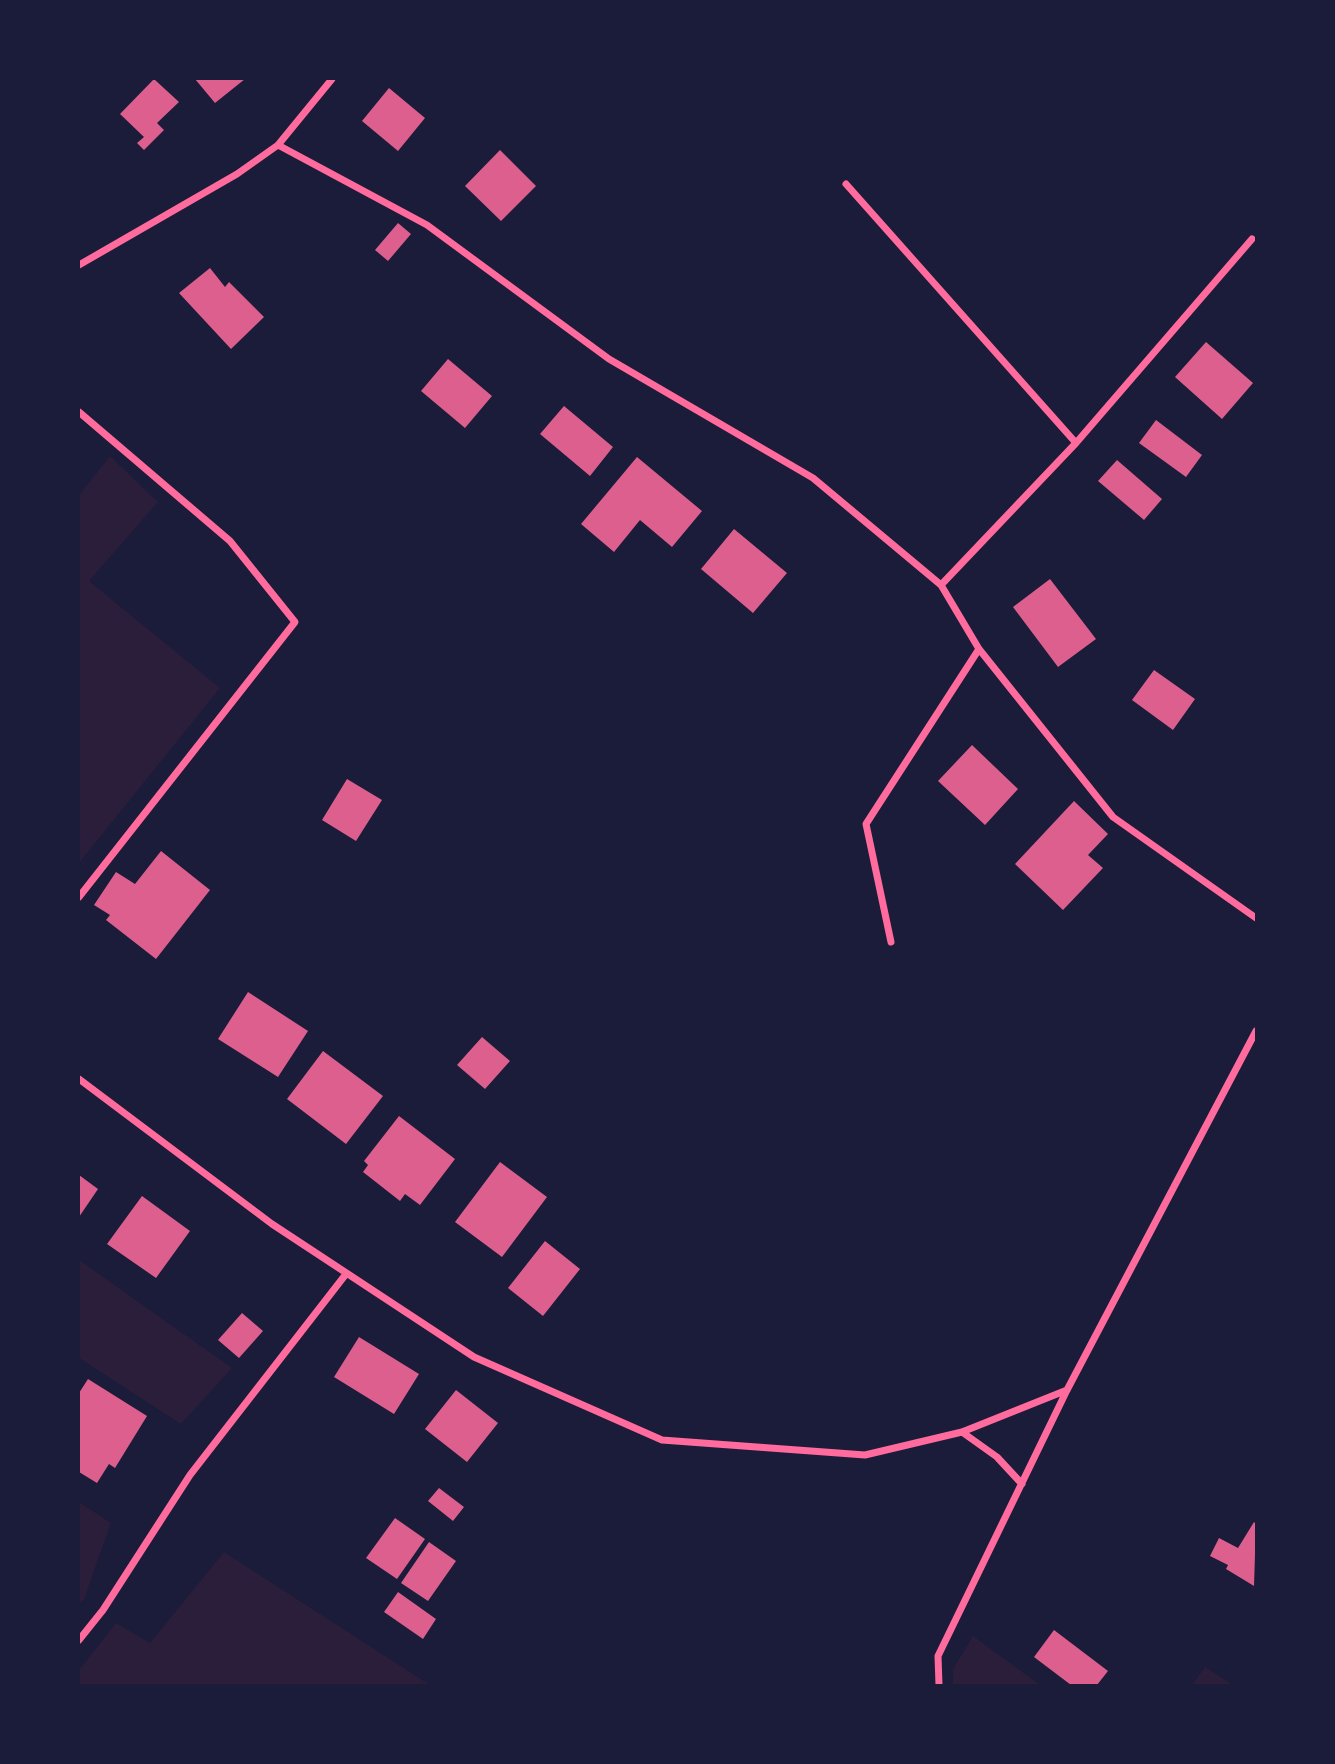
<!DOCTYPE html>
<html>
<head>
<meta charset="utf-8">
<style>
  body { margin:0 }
  #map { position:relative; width:1335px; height:1764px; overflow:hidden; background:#1b1b3a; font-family:"Fira Sans",sans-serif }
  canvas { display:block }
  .frame { position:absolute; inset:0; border:80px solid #1b1b3a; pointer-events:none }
</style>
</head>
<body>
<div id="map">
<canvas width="1335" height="1764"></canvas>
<div class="frame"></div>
</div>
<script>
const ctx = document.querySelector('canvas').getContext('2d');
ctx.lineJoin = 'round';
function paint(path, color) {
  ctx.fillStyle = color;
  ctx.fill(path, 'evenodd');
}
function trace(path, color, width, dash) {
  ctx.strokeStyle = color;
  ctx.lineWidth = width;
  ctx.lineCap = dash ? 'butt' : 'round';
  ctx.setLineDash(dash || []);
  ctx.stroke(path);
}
paint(new Path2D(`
  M110,456l48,46 -69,79 131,107 -141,175v-368z
  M79,1260l153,108 -51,56 -102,-66z
  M79,1502l32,21 -27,76 -5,5z
  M224,1552l206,133h-351v-15l37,-47 34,20z
  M973,1636l67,49h-87v-16z
  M1205,1667l28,18h-41z`), '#2a1e3b');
paint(new Path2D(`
  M154,79l25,23 -22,21 7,7 -20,20 -7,-7 7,-6 -24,-23z
  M195,79h50l-30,24z
  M389,88l36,30 -27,33 -36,-30z
  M500,150l36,36 -35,35 -36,-35z
  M398,223l13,11 -23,27 -13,-11z
  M210,268l15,19 4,-5 35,35 -33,32 -52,-56z
  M1206,342l47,41 -31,36 -47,-42z
  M448,359l44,37 -27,32 -44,-37z
  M564,406l49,41 -23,29 -50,-42z
  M1156,420l46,35 -16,22 -47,-34z
  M637,457l65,54 -30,36 -32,-27 -26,32 -33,-28z
  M1117,460l45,39 -18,21 -46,-39z
  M734,529l53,44 -34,40 -52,-44z
  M1050,579l46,60 -38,28 -45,-60z
  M1154,670l41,29 -22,31 -41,-30z
  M972,745l46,44 -33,36 -47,-44z
  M347,779l35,21 -26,41 -34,-21z
  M1074,801l34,33 -20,21 15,13 -40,42 -48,-46z
  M161,851l49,39 -54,69 -50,-39 4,-5 -16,-10 22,-33 19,12z
  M248,992l60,39 -30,46 -60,-38z
  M482,1037l28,24 -25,28 -28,-24z
  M323,1051l60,45 -37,48 -59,-45z
  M399,1116l56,43 -35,46 -15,-11 -5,7 -37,-29 5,-7 -4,-4z
  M500,1162l47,35 -45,60 -47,-35z
  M79,1175l19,14 -19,28z
  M142,1196l48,35 -34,47 -49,-34z
  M545,1241l35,28 -37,47 -35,-28z
  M242,1313l21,18 -24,27 -21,-18z
  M359,1337l60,37 -25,40 -60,-37z
  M88,1379l59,37 -32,52 -6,-4 -12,19 -18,-11v-79z
  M456,1390l42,33 -31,39 -42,-33z
  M439,1488l25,19 -11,14 -25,-20z
  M395,1518l30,21 -28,40 -31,-21z
  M1254,1522l2,2 -2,62 -28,-17 2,-4 -18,-9 9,-18 19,10z
  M429,1542l27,19 -28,40 -27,-18z
  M398,1592l38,27 -13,20 -39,-27z
  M1054,1630l54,41 -11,14h-26l-37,-28z`), '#dd5f8e');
trace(new Path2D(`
  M278,145l149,80 182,134 204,119 128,107
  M846,184l230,259
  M1252,239l-176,204 -135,142 38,64 134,168 143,101
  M79,265l158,-91 41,-29 54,-66
  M79,412l151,129 65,81 -216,275
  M891,942l-25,-118 113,-175
  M79,1079l193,145 202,133 188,83 203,15 97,-23 105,-42
  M962,1432l35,25 25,27
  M79,1640l24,-30 87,-135 156,-201
  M939,1685l-1,-29 129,-266 189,-359`), '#ff6b9d', 7);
</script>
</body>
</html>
